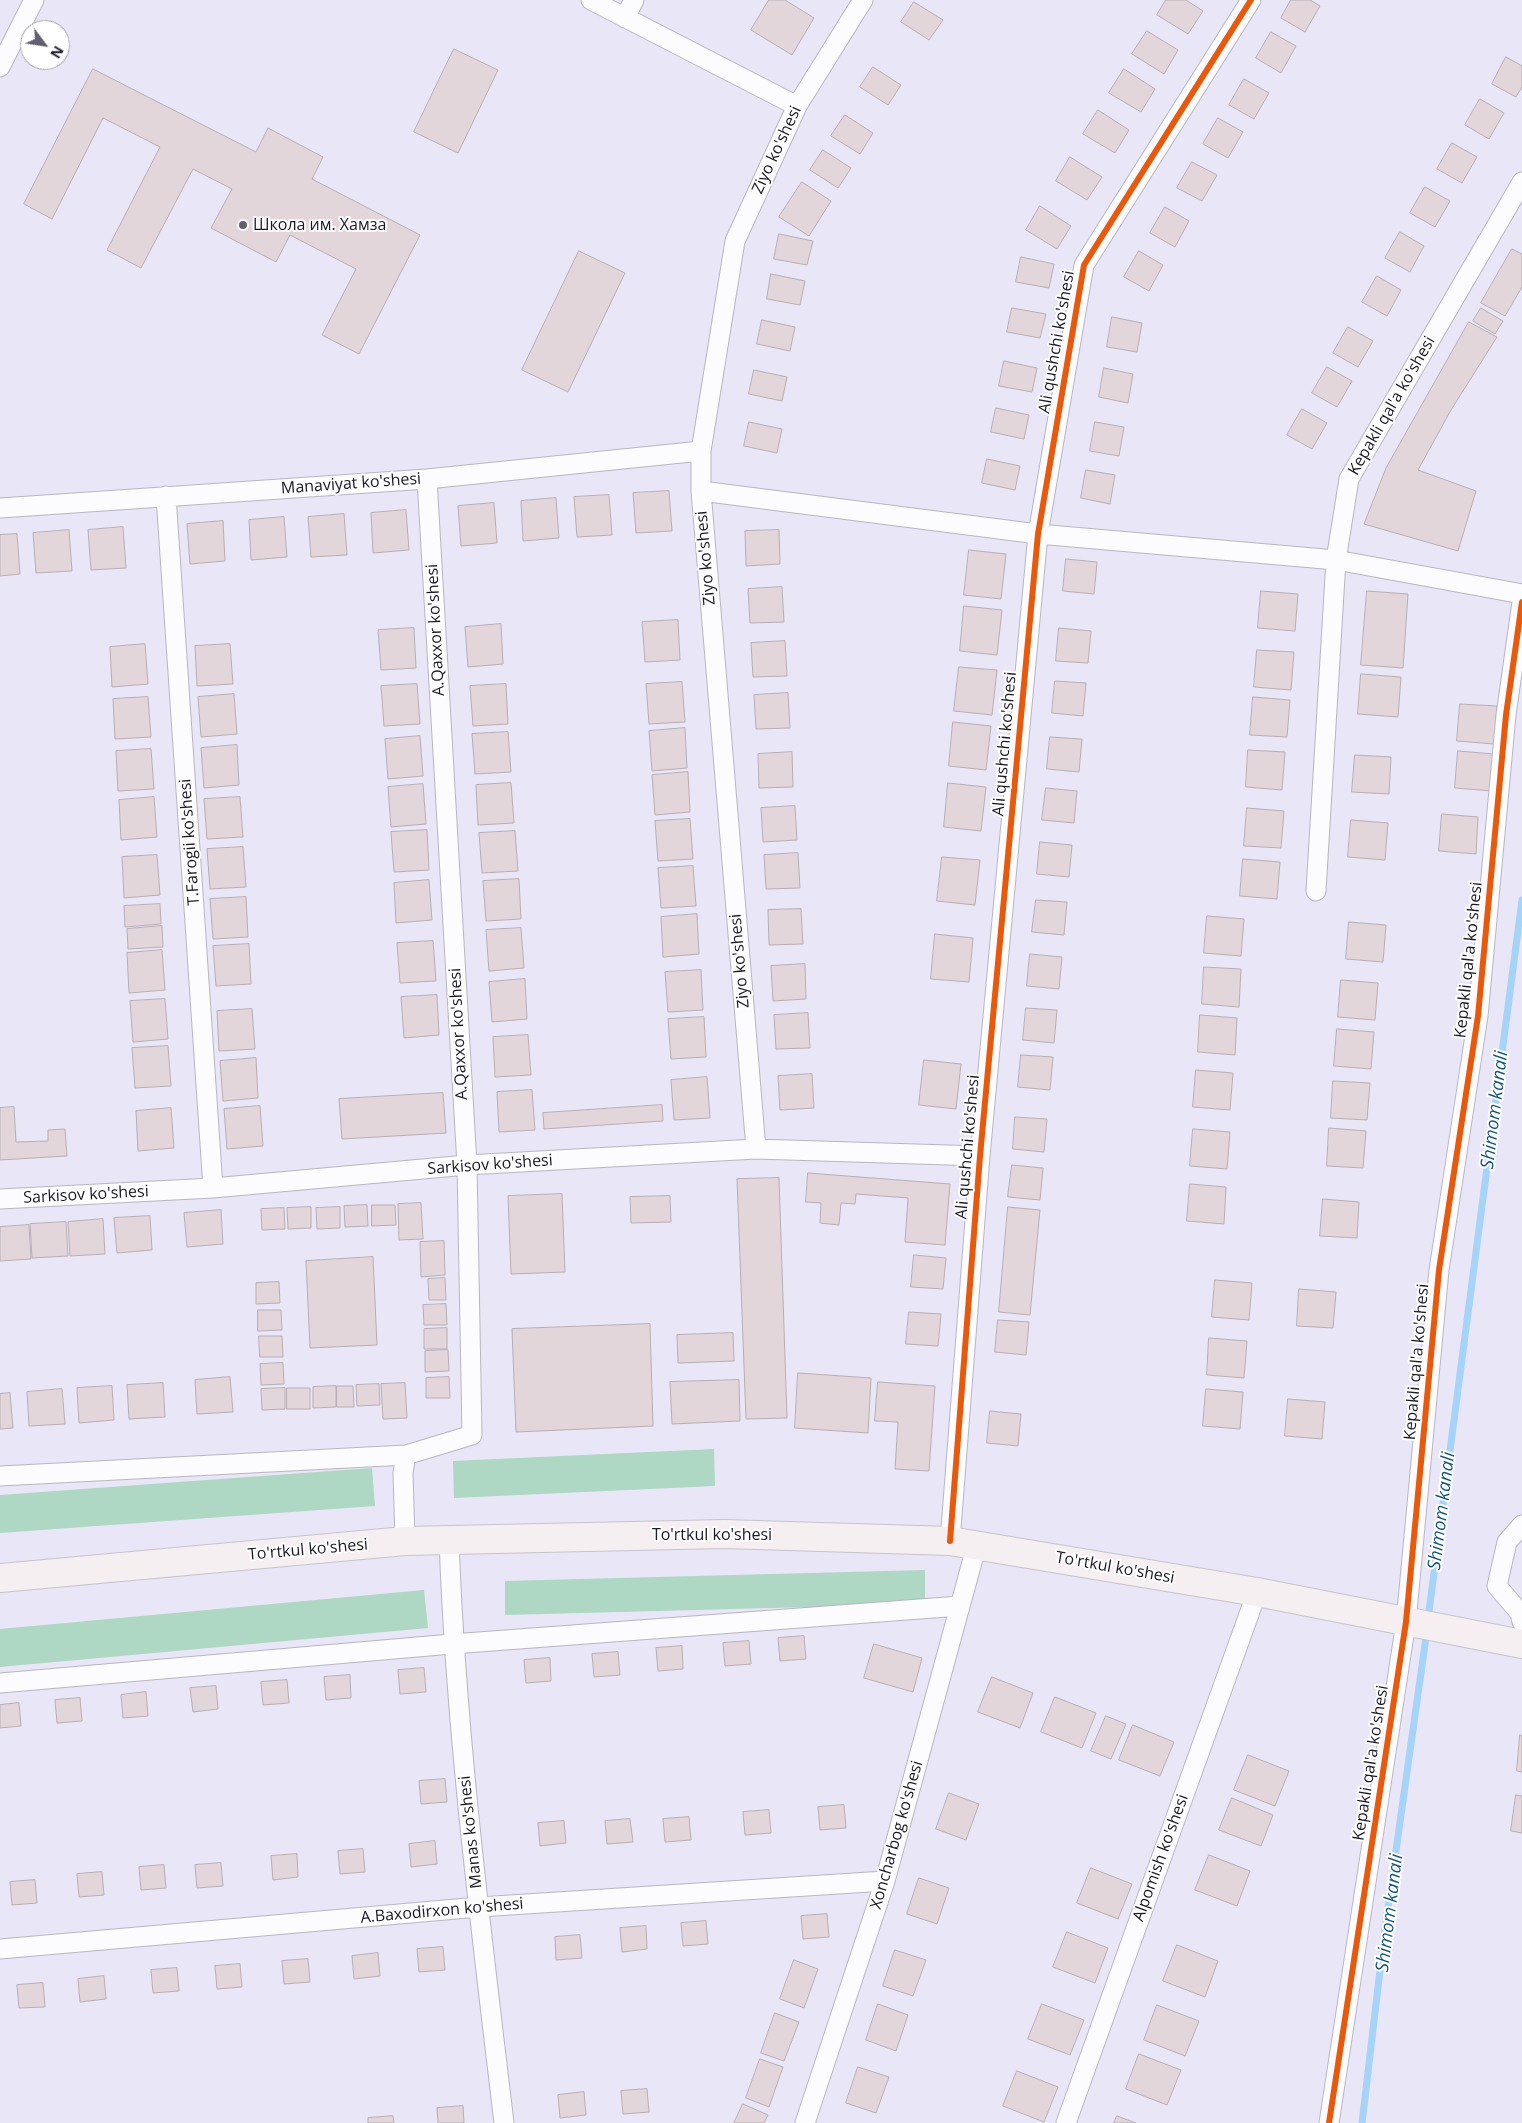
<!DOCTYPE html>
<html>
<head>
<meta charset="utf-8">
<style>
  body { margin:0 }
  #map { position:relative; width:1522px; height:2123px; overflow:hidden; background:#e9e6f7; font-family:"Open Sans",sans-serif }
  canvas { display:block }
  .north { position:absolute; left:20px; top:20px; width:50px; height:50px; box-sizing:border-box; background:#fff; border:1px solid #a4a3a8; border-radius:50%; rotate:121deg; font-size:14px; font-weight:700; line-height:20px; text-align:center; color:#1b1825 }
  .north::after { content:''; display:block; margin:auto; width:18px; height:22px; background:#63606e; clip-path:polygon(50% 0,100% 100%,50% 72%,0 100%) }
</style>
</head>
<body>
<div id="map">
<canvas width="1522" height="2123"></canvas>
<div class="north">N</div>
</div>
<script>
const ctx = document.querySelector('canvas').getContext('2d');
ctx.lineJoin = 'round';
function paint(path, color) {
  ctx.fillStyle = color;
  ctx.fill(path, 'evenodd');
}
function trace(path, color, width, dash) {
  ctx.strokeStyle = color;
  ctx.lineWidth = width;
  ctx.lineCap = dash ? 'butt' : 'round';
  ctx.setLineDash(dash || []);
  ctx.stroke(path);
}
function write(font, color, halo, rows, align = 'center') {
  ctx.font = font + ' "Open Sans",sans-serif';
  ctx.lineWidth = 4;
  ctx.setLineDash([]);
  ctx.textBaseline = 'middle';
  ctx.strokeStyle = halo;
  ctx.fillStyle = color;
  for (const [text, x, y, turn = 0] of rows) {
    ctx.save();
    ctx.translate(x, y);
    ctx.rotate((+turn || 0) * Math.PI / 180);
    ctx.textAlign = isNaN(turn) ? turn : align;
    if (halo) ctx.strokeText(text, 0, 0);
    ctx.fillText(text, 0, 0);
    ctx.restore();
  }
}
paint(new Path2D(`
  M714,1449l1,37 -261,12 -1,-37z
  M372,1468l3,38 -375,27v-38z
  M925,1570v34l-420,11v-34z
  M424,1590l4,38 -428,39v-38z`), '#aed7c4');
trace(new Path2D(`
  M1428,1619l94,-719
  M1362,2123l22,-187 43,-306`), '#a6d3f8', 7);
const building = new Path2D(`
  M769,0h16l29,18 -22,37 -41,-25z
  M1166,0h20l17,11 -15,23 -31,-19z
  M1291,0h19l10,6 -15,26 -24,-14z
  M914,2l29,18 -14,20 -28,-18z
  M1147,31l31,19 -14,24 -32,-20z
  M1271,32l25,14 -15,27 -25,-15z
  M454,49l44,21 -40,83 -44,-21z
  M1506,57l16,9v21l-6,10 -24,-13z
  M873,67l28,18 -13,20 -28,-18z
  M93,69l163,83 12,-24 55,29 -11,22 108,56 -61,119 -37,-19 34,-66 -66,-34 -14,27 -65,-34 21,-39 -39,-20 -52,99 -34,-18 53,-103 -57,-29 -51,101 -28,-15z
  M1124,69l31,20 -14,23 -32,-19z
  M1244,79l25,14 -15,26 -25,-14z
  M1480,99l24,14 -15,26 -24,-14z
  M1098,110l31,20 -14,23 -32,-19z
  M845,115l28,18 -13,21 -29,-18z
  M1218,118l25,14 -15,26 -25,-14z
  M1452,143l25,14 -15,26 -25,-14z
  M823,150l28,18 -13,20 -28,-18z
  M1070,157l32,20 -15,23 -31,-19z
  M1192,162l25,13 -15,26 -25,-13z
  M802,182l29,19 -22,35 -30,-19z
  M1425,187l25,14 -15,26 -25,-14z
  M1040,206l31,20 -14,23 -31,-19z
  M1165,207l24,14 -14,26 -25,-14z
  M1400,232l24,14 -14,26 -25,-14z
  M779,234l34,7 -6,24 -33,-6z
  M1512,249l10,5v33l-17,29 -24,-13z
  M579,251l46,22 -57,119 -46,-22z
  M1139,251l24,14 -14,26 -25,-14z
  M1021,257l33,7 -5,24 -33,-6z
  M771,274l34,7 -5,24 -33,-6z
  M1377,276l24,14 -14,26 -25,-14z
  M1012,308l34,6 -6,24 -33,-6z
  M1481,308l22,13 -8,13 -22,-13z
  M1112,317l30,6 -5,29 -30,-5z
  M762,320l33,7 -5,24 -33,-7z
  M1469,322l28,15 -46,73 -33,60 58,21 -18,60 -94,-27 22,-56z
  M1348,327l25,14 -15,26 -25,-14z
  M1004,361l33,7 -5,24 -33,-6z
  M1327,367l25,14 -15,26 -25,-14z
  M1104,368l29,6 -5,29 -29,-6z
  M754,370l33,7 -5,24 -33,-7z
  M996,408l33,7 -5,24 -33,-7z
  M1302,409l25,14 -15,26 -25,-14z
  M749,422l33,7 -5,24 -33,-7z
  M1095,422l29,5 -5,29 -29,-5z
  M987,459l33,7 -5,24 -33,-7z
  M1086,470l29,5 -5,29 -29,-6z
  M669,491l3,40 -36,2 -3,-40z
  M609,495l3,40 -35,2 -3,-40z
  M556,498l3,40 -36,3 -2,-40z
  M494,503l3,40 -36,3 -3,-40z
  M406,510l3,40 -36,3 -2,-40z
  M344,514l3,41 -36,2 -3,-40z
  M284,517l3,40 -36,3 -2,-40z
  M223,521l2,40 -35,3 -3,-40z
  M123,527l3,41 -35,2 -3,-40z
  M69,530l3,41 -36,2 -3,-40z
  M779,530l1,34 -34,2 -1,-35z
  M17,534l3,40 -20,2v-41z
  M969,550l37,4 -5,45 -37,-4z
  M1066,559l31,3 -3,32 -31,-3z
  M782,587l2,35 -34,1 -2,-34z
  M1261,591l37,3 -3,37 -37,-3z
  M1367,591l41,3 -5,74 -42,-3z
  M964,606l38,4 -5,45 -37,-4z
  M678,620l2,40 -35,2 -3,-40z
  M501,624l2,40 -35,3 -3,-40z
  M414,628l2,40 -35,2 -3,-40z
  M1059,628l32,3 -3,32 -32,-2z
  M785,641l2,35 -34,1 -2,-34z
  M145,644l3,40 -36,3 -2,-40z
  M230,644l3,40 -36,2 -2,-40z
  M1257,650l37,2 -3,38 -37,-3z
  M959,667l38,3 -5,45 -38,-4z
  M1361,674l40,3 -3,40 -40,-3z
  M1055,681l31,2 -3,33 -31,-3z
  M682,682l3,40 -36,2 -3,-40z
  M417,684l3,40 -36,2 -3,-40z
  M506,684l2,40 -35,2 -3,-40z
  M788,693l2,35 -34,1 -2,-34z
  M234,694l3,40 -36,3 -3,-40z
  M148,697l3,40 -36,2 -2,-40z
  M1253,697l37,3 -3,37 -37,-2z
  M1460,704l37,2 -3,38 -37,-3z
  M953,722l38,4 -5,44 -37,-4z
  M685,728l2,40 -35,3 -3,-40z
  M508,732l3,40 -36,2 -3,-40z
  M420,736l3,40 -35,3 -3,-40z
  M1050,737l32,2 -3,33 -32,-3z
  M237,745l2,40 -35,3 -3,-40z
  M151,749l3,40 -36,2 -2,-40z
  M1248,750l37,2 -3,38 -36,-3z
  M1458,751l36,3 -2,37 -37,-3z
  M792,752l1,35 -34,1 -1,-34z
  M1355,755l36,2 -2,37 -37,-2z
  M688,772l2,40 -35,3 -3,-40z
  M511,783l3,40 -36,2 -2,-40z
  M948,783l38,4 -5,44 -37,-4z
  M423,784l3,40 -35,3 -3,-40z
  M1046,788l31,3 -3,32 -32,-3z
  M154,797l3,40 -36,3 -2,-40z
  M240,797l3,40 -36,2 -3,-40z
  M795,806l2,34 -34,2 -2,-34z
  M1247,808l37,3 -3,37 -37,-2z
  M1442,814l36,3 -2,37 -37,-3z
  M690,819l3,40 -35,2 -3,-40z
  M1351,820l37,3 -3,37 -37,-3z
  M427,830l2,40 -35,2 -3,-40z
  M515,831l3,40 -36,2 -3,-40z
  M1040,842l32,3 -3,32 -32,-3z
  M243,847l3,40 -36,2 -3,-40z
  M798,853l2,35 -34,1 -2,-34z
  M157,855l3,40 -36,3 -2,-41z
  M942,857l38,3 -5,45 -38,-4z
  M1243,859l37,3 -3,37 -37,-3z
  M693,866l3,40 -35,2 -3,-40z
  M519,879l2,40 -35,2 -3,-40z
  M429,880l3,40 -36,3 -2,-40z
  M246,897l2,40 -35,2 -3,-40z
  M1036,900l31,2 -3,33 -32,-3z
  M160,904l1,20 -36,3 -1,-21z
  M801,909l2,35 -34,1 -1,-35z
  M697,914l2,40 -36,3 -2,-40z
  M1207,916l37,3 -3,37 -37,-3z
  M1349,922l37,3 -3,37 -37,-3z
  M162,926l1,21 -35,2 -1,-20z
  M521,928l3,40 -35,3 -3,-41z
  M935,934l38,4 -4,44 -38,-3z
  M433,941l3,40 -36,2 -3,-40z
  M249,944l2,40 -35,2 -3,-40z
  M162,950l3,40 -36,3 -2,-40z
  M1030,954l32,3 -3,32 -32,-3z
  M805,964l1,35 -33,2 -2,-35z
  M1204,967l37,2 -2,38 -37,-3z
  M701,970l2,40 -35,2 -3,-40z
  M525,979l2,40 -35,3 -3,-40z
  M1341,980l37,3 -3,37 -37,-3z
  M437,995l2,40 -35,3 -3,-41z
  M165,999l3,40 -35,3 -3,-41z
  M1026,1008l31,2 -3,33 -31,-3z
  M252,1009l3,40 -36,2 -2,-40z
  M808,1013l2,35 -34,1 -2,-34z
  M1200,1015l37,3 -2,37 -37,-3z
  M704,1017l2,40 -35,2 -3,-40z
  M1337,1029l37,3 -3,37 -37,-3z
  M528,1035l3,40 -36,2 -2,-40z
  M168,1046l3,40 -36,2 -3,-40z
  M1021,1055l32,2 -3,33 -32,-3z
  M256,1058l2,40 -35,3 -3,-40z
  M924,1060l37,4 -5,45 -37,-4z
  M1196,1070l37,3 -3,37 -37,-3z
  M812,1074l2,34 -34,2 -2,-34z
  M707,1077l3,41 -36,2 -3,-40z
  M1333,1081l37,2 -3,37 -36,-2z
  M532,1090l3,40 -36,2 -2,-40z
  M443,1093l3,40 -104,6 -3,-40z
  M662,1105l1,16 -119,8 -1,-16z
  M260,1106l3,40 -36,3 -3,-40z
  M14,1107l2,35 32,-1v-11l17,-1 2,27 -67,4v-52z
  M171,1108l3,40 -36,3 -2,-40z
  M1015,1117l32,2 -3,33 -31,-3z
  M1329,1128l37,3 -3,37 -36,-2z
  M1193,1129l37,3 -3,37 -37,-3z
  M1012,1165l31,3 -3,32 -32,-3z
  M808,1173l142,11 -5,61 -40,-3 3,-44 -52,-4 -1,10 -14,-1 -2,22 -19,-2 1,-20 -15,-1z
  M779,1178l8,240 -41,1 -9,-240z
  M1190,1184l36,3 -2,37 -37,-3z
  M562,1194l3,78 -54,2 -3,-78z
  M670,1196l1,26 -40,1 -1,-26z
  M1323,1199l36,3 -2,36 -37,-2z
  M421,1203l2,36 -24,1 -1,-36z
  M367,1205l1,21 -23,1 -1,-21z
  M372,1205h23l1,20 -24,1z
  M311,1207v21l-23,1 -1,-21z
  M340,1207v21l-23,1 -1,-21z
  M1008,1207l32,3 -10,105 -31,-3z
  M284,1208l1,21 -23,1 -1,-21z
  M221,1210l2,34 -36,3 -3,-34z
  M150,1216l2,34 -35,3 -3,-35z
  M103,1219l2,35 -35,2 -2,-34z
  M66,1222l2,34 -36,2 -2,-34z
  M29,1225l2,34 -31,2v-34z
  M444,1241l1,34 -24,2 -1,-35z
  M914,1255l32,3 -3,31 -32,-2z
  M373,1257l4,88 -67,3 -4,-87z
  M445,1278l1,22h-17l-1,-21z
  M1215,1280l37,3 -3,37 -37,-3z
  M279,1282l1,21 -24,1v-21z
  M1299,1289l37,3 -3,36 -36,-2z
  M446,1304l1,21h-23l-1,-20z
  M258,1310h23l1,20 -24,1z
  M909,1312l32,2 -3,32 -32,-2z
  M998,1320l31,2 -3,33 -31,-3z
  M650,1324l3,102 -137,6 -4,-103z
  M447,1328v21h-23v-20z
  M733,1333l1,28 -56,2 -1,-28z
  M259,1336h23l1,21h-23z
  M1209,1338l38,3 -3,37 -37,-3z
  M448,1350l1,21 -24,1v-21z
  M283,1363l1,21 -23,1 -1,-21z
  M798,1373l73,5 -3,55 -73,-5z
  M230,1377l3,35 -36,2 -2,-34z
  M449,1377l1,21h-24v-20z
  M739,1380l1,41 -68,3 -2,-42z
  M878,1382l57,4 -6,85 -34,-2 3,-47 -23,-1z
  M163,1383l2,34 -36,2 -2,-34z
  M405,1383l2,35 -24,1 -2,-35z
  M379,1384l1,21 -23,1 -1,-21z
  M112,1386l2,34 -35,3 -2,-35z
  M336,1386v21l-23,1v-21z
  M337,1386h16l1,21h-17z
  M285,1388v21l-23,1 -1,-21z
  M287,1388h23v21h-23z
  M62,1389l3,35 -36,2 -2,-34z
  M1206,1389l37,3 -3,37 -37,-3z
  M10,1393l3,35 -13,1v-35z
  M1288,1399l37,3 -3,37 -37,-3z
  M990,1411l31,3 -3,32 -31,-3z
  M804,1636l2,23 -26,2 -2,-23z
  M749,1641l2,23 -26,2 -2,-23z
  M874,1644l48,14 -9,34 -49,-14z
  M682,1646l1,23 -25,2 -2,-23z
  M618,1652l2,23 -26,2 -2,-23z
  M550,1658l1,23 -25,2 -2,-23z
  M424,1668l2,24 -26,2 -2,-24z
  M350,1675l1,23 -25,2 -2,-23z
  M992,1677l41,16 -13,35 -42,-16z
  M287,1680l2,23 -26,2 -2,-23z
  M216,1686l2,23 -25,3 -3,-24z
  M146,1692l2,24 -25,2 -2,-23z
  M1055,1697l41,16 -14,35 -41,-16z
  M80,1698l2,23 -25,2 -2,-23z
  M19,1703l2,23 -21,2v-23z
  M1106,1716l20,8 -15,35 -20,-8z
  M1133,1725l41,17 -14,34 -41,-16z
  M1520,1735l2,1v36l-5,-1z
  M1248,1755l41,16 -14,35 -41,-16z
  M445,1779l2,23 -26,2 -2,-23z
  M949,1793l30,11 -13,36 -30,-11z
  M1516,1795l6,1v37l-11,-2z
  M1232,1798l41,17 -12,31 -42,-16z
  M844,1805l2,23 -26,2 -2,-23z
  M769,1810l2,23 -26,2 -2,-23z
  M689,1817l2,23 -26,2 -2,-23z
  M630,1819l3,23 -26,2 -2,-23z
  M564,1821l2,22 -26,3 -2,-23z
  M435,1841l2,23 -26,3 -2,-23z
  M363,1849l2,23 -25,2 -2,-23z
  M297,1854l1,23 -25,3 -2,-24z
  M1209,1855l41,16 -13,35 -42,-16z
  M221,1863l2,23 -26,2 -2,-23z
  M164,1865l2,23 -25,2 -2,-23z
  M1091,1868l41,16 -14,35 -41,-16z
  M102,1872l2,23 -25,2 -2,-23z
  M919,1878l30,10 -12,36 -30,-10z
  M35,1880l2,23 -25,2 -2,-23z
  M827,1914l2,23 -26,2 -2,-23z
  M706,1921l2,23 -25,2 -2,-23z
  M646,1926l1,23 -25,3 -2,-24z
  M1067,1932l41,16 -13,35 -42,-16z
  M580,1935l2,23 -26,2 -1,-23z
  M1177,1945l41,16 -13,36 -42,-16z
  M443,1947l2,23 -26,2 -2,-23z
  M895,1950l31,10 -13,36 -30,-10z
  M378,1953l2,23 -26,3 -2,-23z
  M308,1959l2,23 -26,2 -2,-23z
  M794,1960l24,9 -14,39 -24,-9z
  M240,1964l2,23 -25,2 -2,-23z
  M177,1968l2,23 -26,2 -2,-23z
  M104,1976l2,23 -26,3 -2,-23z
  M43,1983l2,24 -26,1 -2,-23z
  M878,2004l30,11 -12,36 -30,-11z
  M1042,2004l42,16 -14,35 -42,-16z
  M1157,2005l42,16 -14,35 -41,-16z
  M775,2013l24,9 -15,39 -23,-8z
  M1139,2054l42,16 -14,35 -41,-16z
  M760,2059l23,8 -14,40 -23,-9z
  M858,2067l31,10 -13,36 -30,-10z
  M1017,2071l41,16 -14,35 -41,-16z
  M647,2089l2,23 -26,2 -2,-23z
  M584,2092l2,23 -26,3 -2,-23z
  M743,2104l25,11 -4,8h-30z
  M463,2106l1,17h-26l-1,-15z
  M393,2116l1,7h-26v-5z
  M1117,2116l19,7h-22z`);
paint(building, '#e2d6da');
trace(building, '#b7aeb4', 1);
const street = new Path2D(`
  M591,0l206,106
  M625,18l9,-18
  M0,67l34,-67
  M701,491l337,43 298,26 186,34
  M166,496l47,692
  M0,508l427,-29 274,-28
  M1316,891l20,-331 13,-81 173,-297
  M756,1149l-55,-658v-40l34,-210 62,-135 66,-106
  M0,1199l213,-11 254,-23 289,-16 224,7
  M0,1476l406,-21
  M1522,1525l-15,17 -10,44 23,27 2,9
  M449,1540c7,195 32,389 55,583
  M405,1541l-2,-68 3,-18 66,-20 -5,-270 -40,-686
  M950,1541l30,-385 58,-622 46,-269 167,-265
  M0,1683l452,-39 508,-38
  M0,1949l479,-42 406,-26
  M805,2123l80,-242 92,-337
  M1066,2123l191,-531
  M1329,2123l77,-501 33,-352 39,-254 28,-301 16,-113`);
const primary = new Path2D(`
  M0,1578l405,-37 319,-7 226,7 307,51 265,52`);
trace(street, '#b8b6c3', 21);
trace(primary, '#c5c4cc', 30);
trace(street, '#fcfbfe', 19);
trace(primary, '#f6eff1', 28);
trace(new Path2D(`
  M950,1541l30,-385 58,-622 46,-269 167,-265
  M1329,2123l77,-501 33,-352 39,-254 28,-301 16,-113`), '#e8590c', 6);
for (const [x, y, r, color] of [
  [243,225,5,"#63606e"]
]) {
  const dot = new Path2D();
  dot.arc(x, y, r, 0, 2 * Math.PI);
  ctx.fillStyle = color;
  ctx.fill(dot);
  trace(dot, '#fff', 2);
}
write('16px', '#1b1825', '#fff', [
  ["Ziyo ko'shesi",777,150,-65],
  ["Ali qushchi ko'shesi",1057,342,-80],
  ["Kepakli qal'a ko'shesi",1392,406,-60],
  ["Manaviyat ko'shesi",351,484,-4],
  ["Ziyo ko'shesi",706,558,-95],
  ["A.Qaxxor ko'shesi",436,630,-93],
  ["Ali qushchi ko'shesi",1005,744,-85],
  ["T.Farogii ko'shesi",190,842,-94],
  ["Kepakli qal'a ko'shesi",1469,960,-84],
  ["Ziyo ko'shesi",740,961,-95],
  ["A.Qaxxor ko'shesi",459,1034,-93],
  ["Ali qushchi ko'shesi",968,1147,-85],
  ["Sarkisov ko'shesi",490,1165,-4],
  ["Sarkisov ko'shesi",86,1195,-3],
  ["Kepakli qal'a ko'shesi",1417,1362,-85],
  ["To'rtkul ko'shesi",712,1535],
  ["To'rtkul ko'shesi",308,1550,-5],
  ["To'rtkul ko'shesi",1115,1568,10],
  ["Kepakli qal'a ko'shesi",1371,1763,-81],
  ["Manas ko'shesi",471,1832,-96],
  ["Xoncharbog ko'shesi",897,1835,-74],
  ["Alpomish ko'shesi",1161,1858,-70],
  ["A.Baxodirxon ko'shesi",442,1911,-5]
]);
write('16px', '#1b1825', '#fff', [
  ["Школа им. Хамза",253,225]
], 'left');
write('italic 18px', '#14567b', '#fff', [
  ["Shimom kanali",1495,1110,-83],
  ["Shimom kanali",1442,1511,-83],
  ["Shimom kanali",1390,1913,-83]
]);
</script>
</body>
</html>
